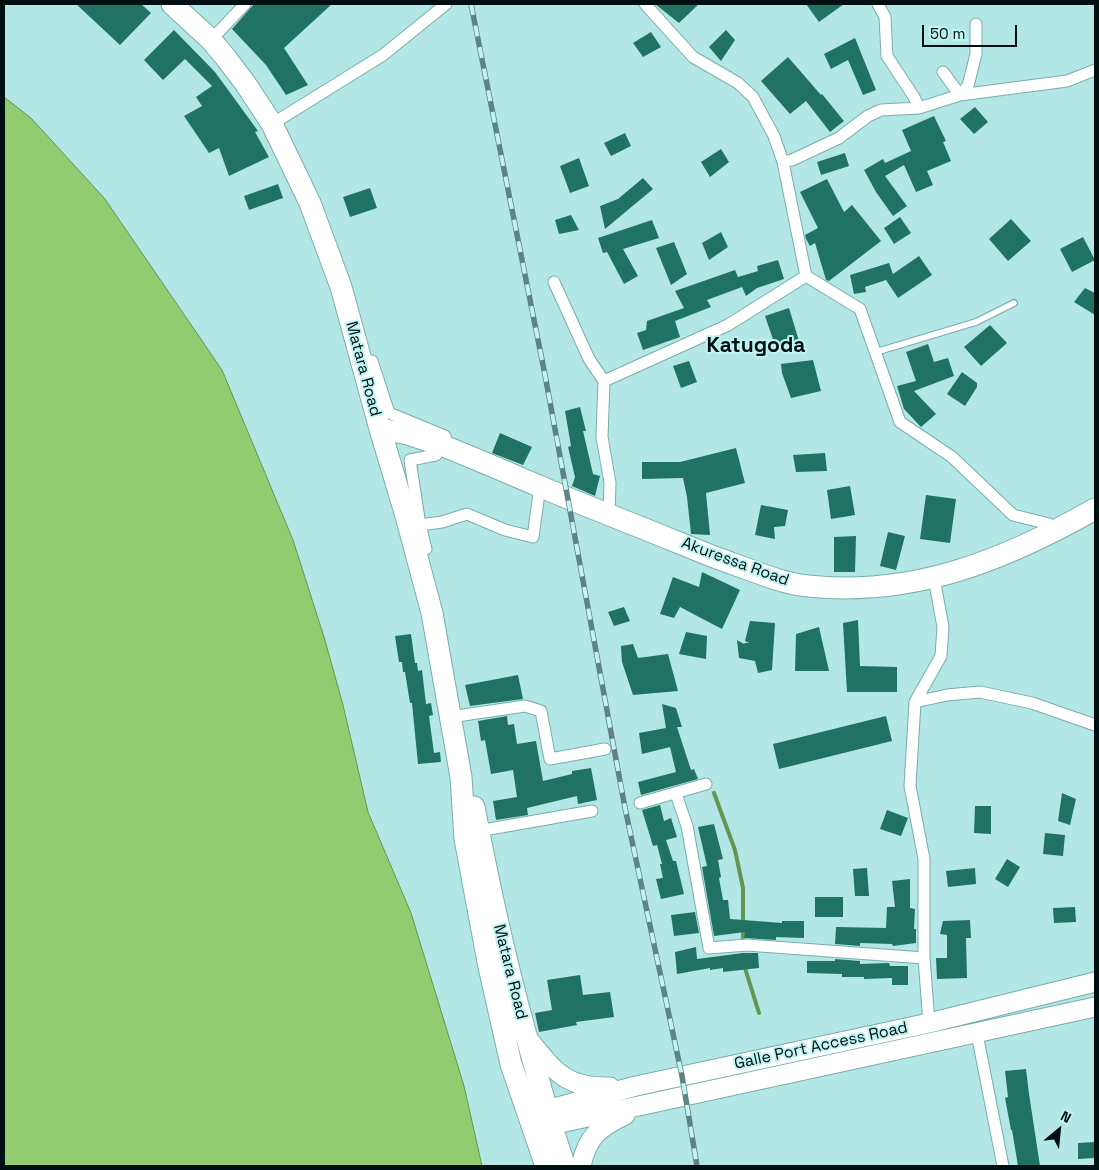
<!DOCTYPE html>
<html>
<head>
<meta charset="utf-8">
<style>
  body { margin:0 }
  #map { position:relative; width:1099px; height:1170px; overflow:hidden; background:#b2e7e6; font-family:"Space Grotesk",sans-serif }
  canvas { display:block }
  .frame { position:absolute; inset:0; border:5px solid #000f0f; pointer-events:none }
  .north { position:absolute; left:1034px; top:1105px; width:50px; height:50px; -webkit-text-stroke:4px #bff4f3; paint-order:stroke; rotate:28deg; font-size:14px; font-weight:700; line-height:20px; text-align:center; color:#000f0f }
  .north::after { content:''; display:block; margin:auto; width:18px; height:22px; background:#000f0f; clip-path:polygon(50% 0,100% 100%,50% 72%,0 100%) }
  .scale { position:absolute; left:922px; top:25px; width:95px; height:22px; box-sizing:border-box; border:2px solid #000f0f; border-top:0; padding-left:6px; font-size:15px; line-height:18px; white-space:nowrap; color:#000f0f; -webkit-text-stroke:4px #bff4f3; paint-order:stroke }
</style>
</head>
<body>
<div id="map">
<canvas width="1099" height="1170"></canvas>
<div class="frame"></div>
<div class="north">N</div>
<div class="scale">50 m</div>
</div>
<script>
const ctx = document.querySelector('canvas').getContext('2d');
ctx.lineJoin = 'round';
function paint(path, color) {
  ctx.fillStyle = color;
  ctx.fill(path, 'evenodd');
}
function trace(path, color, width, dash) {
  ctx.strokeStyle = color;
  ctx.lineWidth = width;
  ctx.lineCap = dash ? 'butt' : 'round';
  ctx.setLineDash(dash || []);
  ctx.stroke(path);
}
function write(font, color, halo, rows, align = 'center') {
  ctx.font = font + ' "Space Grotesk",sans-serif';
  ctx.lineWidth = 4;
  ctx.setLineDash([]);
  ctx.textBaseline = 'middle';
  ctx.strokeStyle = halo;
  ctx.fillStyle = color;
  for (const [text, x, y, turn = 0] of rows) {
    ctx.save();
    ctx.translate(x, y);
    ctx.rotate((+turn || 0) * Math.PI / 180);
    ctx.textAlign = isNaN(turn) ? turn : align;
    if (halo) ctx.strokeText(text, 0, 0);
    ctx.fillText(text, 0, 0);
    ctx.restore();
  }
}
const water = new Path2D(`
  M4,97l27,21 74,81 117,171 71,170 31,97 19,68 25,107 43,101 53,173 18,80h-478z`);
paint(water, '#91cd70');
trace(water, '#669453', 1);
trace(new Path2D(`
  M714,793l21,57 8,38v56
  M744,965l15,48`), '#669453', 4);
paint(new Path2D(`
  M76,4h65l10,9 -31,32z
  M254,4h78l-48,44 24,37 -22,10 -20,-30 -34,-36z
  M655,4h44l-20,19z
  M806,4h38l-25,18z
  M174,30l41,42 43,59 -3,1 14,25 -40,19 -10,-28 -10,5 -25,-37 18,-10 -6,-9 16,-11 -27,-27 -22,21 -19,-20z
  M726,30l9,10 -14,21 -12,-14z
  M651,32l10,15 -18,10 -10,-14z
  M855,38l21,52 -13,5 -15,-35 -17,9 -7,-15z
  M788,57l33,38 1,-1 22,27 -14,11 -24,-31 -16,13 -29,-33z
  M975,107l13,15 -14,12 -14,-15z
  M934,116l12,25 -3,1 8,19 -24,10 6,14 -17,7 -12,-27 -19,11 22,30 -14,10 -17,-24 -12,-22 19,-11 2,4 26,-12 -9,-21z
  M625,133l6,13 -20,10 -7,-13z
  M721,149l8,13 -19,15 -9,-15z
  M845,153l4,13 -28,9 -4,-13z
  M579,158l10,28 -19,7 -10,-27z
  M643,178l10,11 -48,40 -5,-23 18,-7z
  M827,179l17,33 8,-7 29,36 -52,40 -3,-1 -11,-37 -5,3 -4,-7 -1,-4 13,-7 -18,-36z
  M278,184l5,14 -34,12 -5,-14z
  M370,188l7,20 -27,9 -7,-20z
  M571,215l8,15 -20,4 -4,-14z
  M900,217l11,16 -17,11 -10,-16z
  M1011,219l20,22 -23,20 -19,-22z
  M652,220l7,18 -36,11 15,27 -14,8 -17,-32 -4,1 -5,-15z
  M721,232l7,15 -19,13 -7,-17z
  M1083,237l12,23 -23,12 -12,-23z
  M674,242l13,32 -16,11 -15,-37z
  M919,256l13,19 -34,23 -12,-18 -21,7 1,5 -12,2 -4,-19 39,-12 4,11z
  M778,260l6,19 -27,9 -11,8 -4,-9 -35,13 4,7 -36,14 5,16 -37,13 -6,-17 9,-3 1,-9 37,-13 -9,-17 60,-21 3,7 20,-6 -1,-5z
  M1085,288l10,5v22l-21,-13z
  M789,308l10,33 -23,7 -11,-32z
  M990,325l17,18 -26,23 -17,-19z
  M928,344l6,18 14,-4 6,18 -40,15 22,23 -15,13 -17,-18 -7,-23 19,-5 -10,-29z
  M813,360l8,31 -30,7 -9,-25 -1,-9z
  M689,361l8,21 -16,6 -8,-22z
  M962,372l15,11v4l-12,19 -18,-12z
  M580,407l6,24h-3l10,43 7,2 -5,20 -23,-10 3,-9 -7,-30 3,-1 -6,-35z
  M500,433l32,14 -9,18 -31,-12z
  M736,448l9,35 -39,10 4,42 -19,-1 -4,-37 -4,-19 -41,1v-17h38z
  M825,453l2,18 -31,1 -3,-17z
  M850,486l5,29 -24,4 -4,-29z
  M926,495l30,4 -6,44 -30,-4z
  M761,505l27,5 -3,16 -11,1 1,12 -20,-4z
  M888,532l17,4 -9,34 -16,-4z
  M856,536l-1,36h-21v-35z
  M702,572l38,18 -18,39 -42,-22 -6,11 -14,-4 13,-37 26,10z
  M624,607l6,14 -16,5 -6,-14z
  M858,620l2,46 37,1v25h-50l-4,-69z
  M750,621l25,2 -3,47 -14,3 -3,-12 -16,-3 -2,-18 7,4 1,-1h4l-4,-2z
  M819,627l10,44h-34l1,-37z
  M686,632l21,4 -1,23 -27,-5z
  M411,634l4,29h2l1,8 4,-1 4,34 5,-1 2,12 -4,1 5,37 6,-1 1,10 -23,2 -6,-61h-2l-5,-31h-2l-1,-10h-3l-4,-26z
  M633,644l5,14 30,-4 10,37 -45,4 -11,-33 -1,-16z
  M518,675l5,24 -53,7 -5,-21z
  M662,704l14,4 6,19h-5l14,43 3,-1 4,10 -57,16 -3,-13 38,-10 -6,-25 -28,7 -3,-21 27,-5z
  M507,716l1,9 6,-1 3,20 19,-3 7,40 29,-7v-3l19,-3 6,32 -19,4 -1,-8 -50,12 1,7 -32,5 -3,-19 24,-4 -4,-27 -22,4 -6,-34 -4,1 -3,-20z
  M886,716l6,25 -113,28 -6,-25z
  M1062,793l14,6 -6,26 -12,-4z
  M660,805l4,16 7,-3 6,19 -11,3 7,21h3l8,33 -23,5 -5,-20 7,-1 -3,-14h2l-5,-19 -4,1 -11,-36z
  M975,806h16v28l-17,-1z
  M887,810l21,8 -7,18 -21,-7z
  M714,824l9,35 -5,1 3,17 -2,1 4,22h5l2,19 52,4v-2h22v17l-28,-1v3l-32,-2 1,-6 -31,4 -12,-69 5,-1 -9,-39z
  M1045,833l20,2 -2,21 -20,-2z
  M1007,859l13,8 -12,20 -13,-8z
  M867,868l2,28h-14l-2,-27z
  M975,868l1,16 -28,3 -2,-16z
  M910,879v29l5,1 -1,20h2v14l-23,3 -1,-2 -32,-1v3l-25,-2 1,-17 50,1 1,-21h8l-3,-26z
  M815,897h28v20h-28z
  M1075,907l1,15 -22,1 -1,-15z
  M695,912l4,21 -25,3 -3,-21z
  M970,920l1,18h-5l1,40 -30,1 -1,-21h11v-23l-7,-1 3,-13z
  M696,947l1,12 46,-6h15l1,15 -36,4v-4l-13,2v-2l-33,6 -2,-22z
  M835,959l25,2v3l29,-1 1,3h18v19h-16v-7l-28,1v-2h-22v-3l-35,-1v-12h28z
  M580,975l3,20 27,-3 4,25 -38,5 1,3 -38,7 -4,-19 17,-3 -5,-30z
  M1026,1069l3,25 11,72h-22l-6,-36h-1l-6,-32 3,-1 -3,-26z
  M1095,1142v16l-17,1v-16z`), '#207362');
const lane = new Path2D(`
  M876,352l100,-30 38,-19`);
const street = new Path2D(`
  M645,4l48,53 45,26 15,14 21,39 9,26 23,114 54,33 40,113 52,35 61,58 36,9 6,8
  M878,4l7,13 2,39 27,41 5,11
  M211,40l34,-36
  M943,72l17,23 8,-9 8,-32v-30
  M272,124l111,-69 63,-51
  M783,162l9,-2 47,-22 29,-22 13,-6 38,-2 41,-13 107,-14 28,-11
  M554,282l35,77 15,22 -2,56 8,46 -1,31
  M372,361l17,52 56,23 -9,19 -26,5 10,65 6,24
  M604,381l124,-56 78,-49
  M420,525l22,-3 25,-8 38,16 28,7 7,-51
  M915,702l32,-7 33,-3 52,11 63,22
  M450,713v4l75,-11 16,5 9,48 55,-10
  M676,794l11,32 22,122 38,-3 177,13
  M640,803l66,-19
  M478,831l114,-20
  M929,1023l-5,-65v-99l-14,-73 5,-84 26,-46 2,-29 -9,-49
  M977,1034l26,132`);
const primary = new Path2D(`
  M527,1038c28,33 37,50 83,49
  M532,1114l104,-28 293,-63 166,-41
  M537,1128l558,-121
  M581,1166c6,-29 17,-38 44,-51`);
const highway = new Path2D(`
  M172,4l39,36 15,18 19,25 27,41 38,79 31,84 39,142 26,87 26,97 29,164 4,62 24,128 22,97 35,102
  M380,429l28,5 33,11c33,13 65,27 98,41 44,19 89,36 133,54 26,11 52,21 78,30 19,7 38,14 58,16 106,11 197,-26 287,-77
  M474,807c16,85 35,170 59,253 10,36 19,71 32,106`);
trace(lane, '#7aadad', 8);
trace(street, '#7aadad', 13);
trace(primary, '#7aadad', 21);
trace(highway, '#7aadad', 23);
trace(lane, '#fff', 5.5);
trace(street, '#fff', 11);
trace(primary, '#fff', 19);
trace(highway, '#fff', 21);
const rail = new Path2D(`
  M471,4l74,371 80,433 57,268 15,90`);
trace(rail, '#5f8282', 5.5);
trace(rail, '#bff4f3', 4, [11]);
write('16px', '#000f0f', '#bff4f3', [
  ["Matara Road",363,369,75],
  ["Akuressa Road",735,562,20],
  ["Matara Road",510,972,76],
  ["Galle Port Access Road",821,1046,-12]
]);
write('bold 21px', '#000f0f', '#bff4f3', [
  ["Katugoda",756,346]
]);
</script>
</body>
</html>
